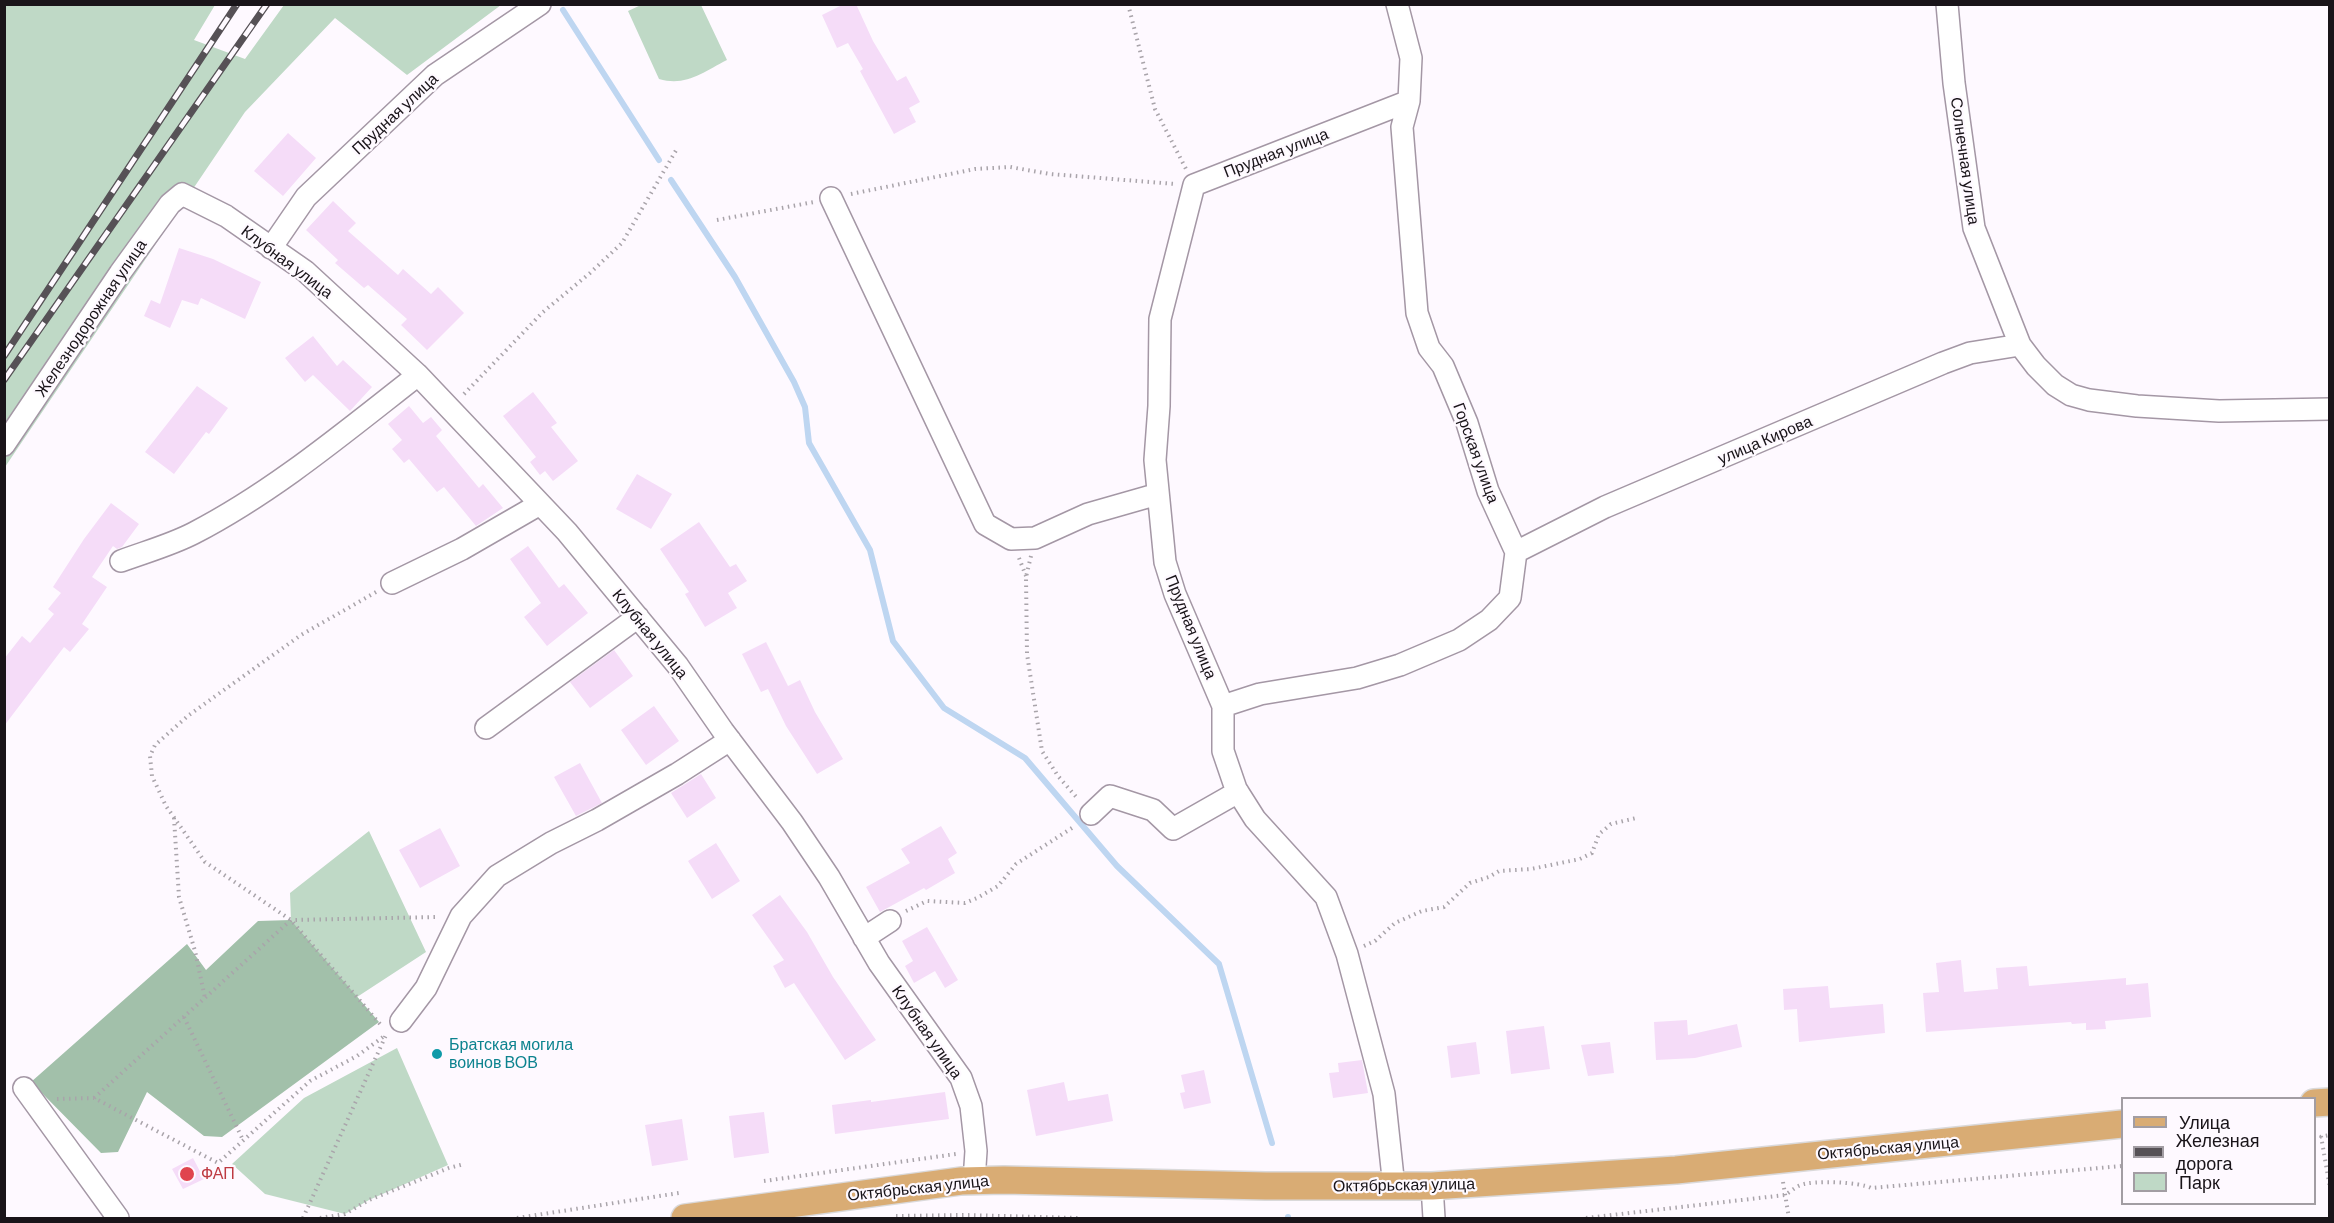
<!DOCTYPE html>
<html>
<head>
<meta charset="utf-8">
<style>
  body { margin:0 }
  #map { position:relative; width:2334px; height:1223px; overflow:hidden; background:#fef9ff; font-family:Barlow,sans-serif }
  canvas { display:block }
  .frame { position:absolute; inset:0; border:6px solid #191419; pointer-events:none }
  .legend { position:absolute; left:2121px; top:1097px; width:195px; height:108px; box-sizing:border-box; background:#fef9ff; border:2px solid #a29da3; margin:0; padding:8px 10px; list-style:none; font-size:18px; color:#191419 }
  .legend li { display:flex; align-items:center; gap:12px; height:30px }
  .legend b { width:30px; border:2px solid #a29da3 }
</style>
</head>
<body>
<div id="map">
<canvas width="2334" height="1223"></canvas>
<div class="frame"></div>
<ul class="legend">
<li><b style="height:8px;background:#d9ac74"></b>Улица</li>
<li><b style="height:8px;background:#565156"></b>Железная дорога</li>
<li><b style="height:16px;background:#bfd9c6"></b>Парк</li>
</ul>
</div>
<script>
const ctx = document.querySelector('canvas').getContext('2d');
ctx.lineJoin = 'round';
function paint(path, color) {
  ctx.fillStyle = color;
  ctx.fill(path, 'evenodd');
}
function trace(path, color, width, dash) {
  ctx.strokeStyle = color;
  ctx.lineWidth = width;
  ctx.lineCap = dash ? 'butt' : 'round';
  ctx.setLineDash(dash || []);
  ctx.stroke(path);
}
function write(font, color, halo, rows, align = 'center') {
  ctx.font = font + ' Barlow,sans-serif';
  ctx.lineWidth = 4.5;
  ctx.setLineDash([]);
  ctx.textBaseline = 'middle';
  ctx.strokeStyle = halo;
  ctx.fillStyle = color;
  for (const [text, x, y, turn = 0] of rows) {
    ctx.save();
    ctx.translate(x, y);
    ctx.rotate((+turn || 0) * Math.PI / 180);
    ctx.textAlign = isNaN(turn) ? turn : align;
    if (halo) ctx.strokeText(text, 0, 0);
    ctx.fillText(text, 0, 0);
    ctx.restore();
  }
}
paint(new Path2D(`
  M5,5h210l-21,35 51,19 39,-54h217l-94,70 -72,-57 -90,94 -240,355z
  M641,5h60l26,55c-24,12 -41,27 -68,19l-31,-68z
  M369,831l57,121 -69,45 -66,-77 -1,-27z
  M397,1048l51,117 -79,35 -24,14 -80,-20 -33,-30 72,-66z`), '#bfd9c6');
paint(new Path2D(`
  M291,920l88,102 -157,115 -18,-1 -57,-44 -29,60 -17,1 -70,-71 156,-138 19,26 52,-49z`), '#a2c0aa');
trace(new Path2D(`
  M563,10l96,150
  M671,180l64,97 59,105 11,25 4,36 61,107 23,91 51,67 81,50 92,108 102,98 53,179
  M1288,1217v1`), '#bed6f1', 6);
paint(new Path2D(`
  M844,4h12l17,37 24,40 9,-5 14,26 -11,6 7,14 -22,12 -34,-63 3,-2 -15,-26 -11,5 -15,-33z
  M288,133l28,25 -33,38 -29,-25z
  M333,201l23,22 -8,8 50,44 5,-6 28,25 7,-7 26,26 -37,37 -26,-25 6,-6 -39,-34 -4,3 -29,-25 3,-3 -32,-30z
  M179,248l34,11 48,23 -16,37 -44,-21 -3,7 -16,-5 -12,28 -26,-12 7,-16 9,4z
  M313,336l24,30 6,-6 29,27 -22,24 -37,-36 -8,7 -20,-24z
  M197,386l31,22 -19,26 -3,-2 -32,42 -29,-22z
  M533,392l24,31 -6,4 27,34 -25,20 -8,-10 -5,4 -10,-13 6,-5 -33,-41z
  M409,406l14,17 8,-6 11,13 -6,6 43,52 4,-4 20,24 -27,18 -32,-39 -7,5 -28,-33 -5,4 -12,-14 10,-9 -14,-16z
  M637,474l35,20 -21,35 -35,-20z
  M111,503l28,21 -17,23 -5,2 -4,-3 -21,31 15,10 -25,37 7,5 -19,23 -6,-5 -60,79v-67l18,-23 8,7 24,-29 -6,-5 13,-16 -8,-6 31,-48z
  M699,522l31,45 6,-3 11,17 -19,12 9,15 -32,19 -20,-33 4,-2 -29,-43z
  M528,546l31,42 5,-4 24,29 -41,33 -23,-29 17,-14 -31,-44z
  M766,642l22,44 12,-6 15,32 28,47 -26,15 -31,-48 -18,-37 -7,3 -19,-38z
  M614,650l19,26 -43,32 -20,-26z
  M654,706l25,35 -33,24 -25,-35z
  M580,763l22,40 -26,13 -22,-39z
  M701,774l15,24 -29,20 -16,-25z
  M941,826l16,27 -9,6 7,14 -29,17 -2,-2 -44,24 -14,-25 44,-24 -9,-14z
  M440,828l20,38 -40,22 -21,-38z
  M716,843l24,38 -28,18 -24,-38z
  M780,895l27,37 26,45 43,63 -31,20 -51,-77 -9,5 -12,-22 11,-6 -32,-45z
  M927,927l31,53 -13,8 -10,-17 -21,12 -9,-17 8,-5 -11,-20z
  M1961,960l3,32 34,-3 -2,-21 31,-2 2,20 97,-8v7l22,-2 3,34 -46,4 1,8 -20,1v-7l-14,1 -1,-2 -145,10 -3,-39 16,-1 -3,-29z
  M1828,986l2,22 53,-4 2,29 -86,9 -2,-33 -13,1 -1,-21z
  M1687,1020l1,15 49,-11 5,23 -47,11 -39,2 -2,-38z
  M1544,1026l6,43 -39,5 -5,-43z
  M1476,1042l4,32 -29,4 -4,-32z
  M1610,1042l4,31 -26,3 -7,-31z
  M1362,1060l6,33 -35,5 -4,-25 10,-1 -1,-9z
  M1204,1070l7,33 -27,6 -4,-16 5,-1 -4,-17z
  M1064,1082l4,19 40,-7 5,27 -77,15 -9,-46z
  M945,1092l4,27 -114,15 -3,-29 39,-5v2z
  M764,1112l5,41 -35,5 -5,-42z
  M682,1119l6,41 -36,6 -7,-41z
  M193,1158l11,21 -21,10 -11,-20z`), '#f5dcf8');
const minor = new Path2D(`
  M1947,4l7,79 20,145 46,117 16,21 19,19 16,10 18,5 48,6 82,5 111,-2
  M831,198l154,326 26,15 24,-1 53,-24 70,-20
  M271,248l35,-51 129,-122 105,-71
  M4,445l116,-172 50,-69 12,-10 44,22 79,55 113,104 149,157 111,134 45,65 69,91 37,55 50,86 82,115 10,28 5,45 -2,30
  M1516,552l89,-45 338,-144 27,-10 50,-8
  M121,561c24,-9 50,-16 73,-28 81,-42 152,-102 224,-158
  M392,583l70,-34 78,-45
  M1223,706l37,-12 97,-16 43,-13 59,-25 30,-20 21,-22 6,-46 -28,-61 -21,-68 -24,-57 -14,-18 -12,-35 -15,-186 7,-26 2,-43 -14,-54
  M486,728l152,-111
  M1091,814l19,-18 43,14 20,19 65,-37
  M864,938l26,-17
  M401,1021l25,-33 35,-72 36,-40 54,-33 46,-23 80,-46 53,-34
  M24,1088l94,130
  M1432,1186l2,32
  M1394,1187l-10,-93 -37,-140 -21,-57 -71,-78 -19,-30 -13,-38v-45l-48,-112 -10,-32 -10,-102 4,-54 1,-87 34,-134 215,-84`);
const major = new Path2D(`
  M2314,1103l16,-1
  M685,1218l276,-37 43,-1 262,6h166l244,-16 446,-46`);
trace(minor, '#a497a5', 24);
trace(major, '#dad9da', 30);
trace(new Path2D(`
  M1128,4l27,105 31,60
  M851,194l124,-25 35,-2 40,7 125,10
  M717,220l97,-18
  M464,394l79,-82 47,-39 32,-30 56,-96
  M1031,556l-5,21 1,77 15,97 16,25 20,23
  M1019,558l7,18
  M376,592l-75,43 -112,80 -34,30 -5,11 2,20 14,30 39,56 86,58 89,104
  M174,818l5,79 16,54 10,47
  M906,911l21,-10 38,2 12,-5 21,-12 18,-22 59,-38
  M1364,946l11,-5 20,-18 27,-12 22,-4 26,-24 19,-6 10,-6 32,-2 49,-10 12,-6 7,-19 5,-4 7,-6 25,-6
  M184,1017l59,123
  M94,1098l197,-178 148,-3
  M57,1099l37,-1 124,65 92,-82 47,-25 26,-19
  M2321,1136l9,52
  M2314,1138l16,-3
  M764,1181l192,-27
  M1783,1182l6,36
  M896,1216l68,-1 114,3
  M303,1218l83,-183
  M320,1218l25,-4 24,-14 80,-32 15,-4
  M517,1218l162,-25
  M1586,1218l199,-23c5,-3 10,-8 16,-10 12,-5 59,-3 70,3l251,-22`), '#a9a4aa', 4, [1.5, 4.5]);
trace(minor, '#fff', 21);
trace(major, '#d9ac74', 27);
const rail = new Path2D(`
  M4,356l233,-352
  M4,380l263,-376`);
trace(rail, '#565156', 7);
trace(rail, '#fef9ff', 4.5, [14]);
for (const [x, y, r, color] of [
  [437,1054,6,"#0f9aa8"],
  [187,1174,8,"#e0444e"]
]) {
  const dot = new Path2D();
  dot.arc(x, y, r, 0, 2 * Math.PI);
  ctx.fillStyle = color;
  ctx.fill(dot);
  trace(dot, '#fef9ff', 2);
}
write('16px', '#191419', '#fef9ff', [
  ["Прудная улица",395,114,-43],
  ["Прудная улица",1276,153,-21],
  ["Солнечная улица",1965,161,82],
  ["Клубная улица",287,262,37],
  ["Железнодорожная улица",91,318,-56],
  ["улица Кирова",1765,440,-23],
  ["Горская улица",1476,453,70],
  ["Прудная улица",1191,627,68],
  ["Клубная улица",650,634,51],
  ["Клубная улица",927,1032,55],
  ["Октябрьская улица",1888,1148,-5],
  ["Октябрьская улица",1404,1185,-1],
  ["Октябрьская улица",918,1188,-6]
]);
write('16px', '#0d838f', '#fef9ff', [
  ["Братская могила",449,1045],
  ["воинов ВОВ",449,1063]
], 'left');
write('16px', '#be3a42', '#fef9ff', [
  ["ФАП",201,1174]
], 'left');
</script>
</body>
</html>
